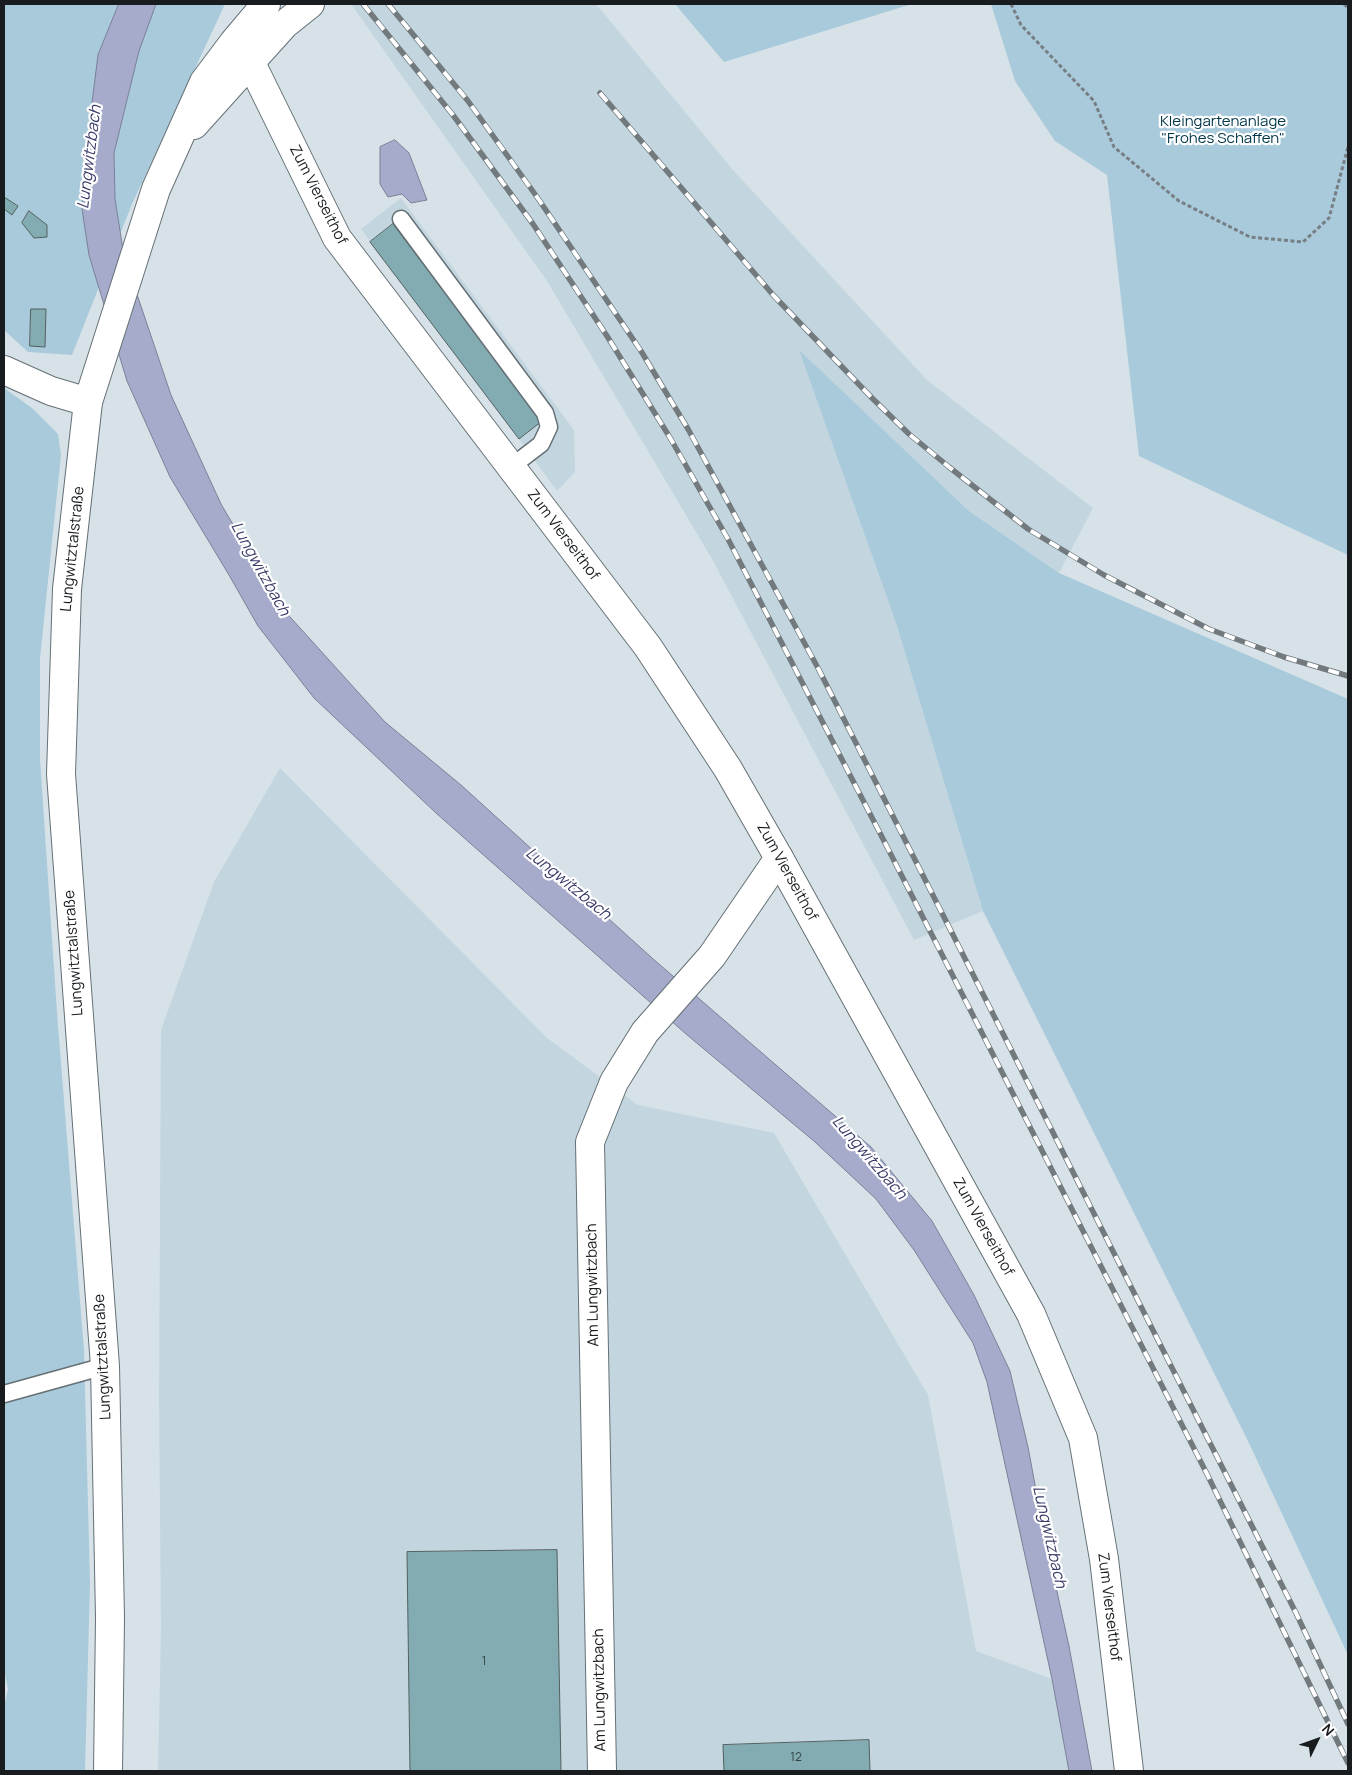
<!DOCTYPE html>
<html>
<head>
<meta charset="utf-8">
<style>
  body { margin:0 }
  #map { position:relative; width:1352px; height:1775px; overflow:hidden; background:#d6e2e8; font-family:Manrope,sans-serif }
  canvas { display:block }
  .frame { position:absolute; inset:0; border:5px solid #181c1f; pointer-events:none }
  .north { position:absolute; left:1292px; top:1715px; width:50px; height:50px; -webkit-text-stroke:4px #fff; paint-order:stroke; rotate:48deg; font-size:14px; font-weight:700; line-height:20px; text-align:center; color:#181c1f }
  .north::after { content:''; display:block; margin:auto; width:18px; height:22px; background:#181c1f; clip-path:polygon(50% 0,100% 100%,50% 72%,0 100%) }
</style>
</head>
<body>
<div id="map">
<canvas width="1352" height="1775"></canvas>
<div class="frame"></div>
<div class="north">N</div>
</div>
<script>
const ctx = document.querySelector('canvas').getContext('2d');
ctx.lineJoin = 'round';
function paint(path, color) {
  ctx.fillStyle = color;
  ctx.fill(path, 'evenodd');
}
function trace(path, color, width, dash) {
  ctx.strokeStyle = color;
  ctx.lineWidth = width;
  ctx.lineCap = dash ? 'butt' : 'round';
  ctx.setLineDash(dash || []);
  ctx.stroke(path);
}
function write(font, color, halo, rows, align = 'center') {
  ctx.font = font + ' Manrope,sans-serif';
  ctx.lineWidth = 4.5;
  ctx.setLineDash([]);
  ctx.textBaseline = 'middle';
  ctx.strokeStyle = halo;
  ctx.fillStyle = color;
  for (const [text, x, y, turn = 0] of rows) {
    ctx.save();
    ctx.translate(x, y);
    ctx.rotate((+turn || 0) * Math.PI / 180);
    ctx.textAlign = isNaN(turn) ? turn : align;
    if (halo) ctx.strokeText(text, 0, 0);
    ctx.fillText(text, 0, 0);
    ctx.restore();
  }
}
paint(new Path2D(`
  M351,4h245l137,166 194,210 166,128 -34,65 -90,-62 -169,-159 96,271 87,288 -69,29 -202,-381 -165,-278z
  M401,198l173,232 1,42 -18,19 -38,-52 -158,-210z
  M280,768l267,270 91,67 136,28 154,262 48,256 76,28 17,92h-911l3,-142 -2,-234 2,-365 53,-148z`), '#c3d6e0');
paint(new Path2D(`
  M4,4h221l-93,200 -60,151 -44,-3 -24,-22z
  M675,4h237l-188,58z
  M991,4h357v551l-209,-99 -32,-281 -52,-34 -40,-60z
  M799,350l170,161 90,62 289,126v956l-100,-214 -265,-530 -87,-288z
  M4,388l28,20 26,26 3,21 -21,203v101l17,254 27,338 6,232 -5,188h-81v-64l4,-18 -4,-19z`), '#a8cadb');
const water = new Path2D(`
  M119,4h37l-17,47 -25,102 1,46 9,57 47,139 50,109 61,104 103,114 76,63 191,173 219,189 61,74 42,74 36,76 18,76 16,86 25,113 23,125h-23l-17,-92 -65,-297 -14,-39 -59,-93 -38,-51 -61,-57 -129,-108 -250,-221 -122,-115 -56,-72 -29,-51 -59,-98 -43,-96 -38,-126 -7,-46 7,-82 9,-72z
  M395,140l14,13 18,47 -16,3 -9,-9 -14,3 -8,-13v-37z`);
paint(water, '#a6abcb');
trace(water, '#7b8097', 1);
const building = new Path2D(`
  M4,197l14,9 -6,9 -8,-6z
  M29,211l18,14v12l-13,1 -12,-15z
  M393,224l149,197 -23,18 -149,-197z
  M31,309h15l-1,38 -15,-1z
  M557,1550l4,221h-151l-3,-219z
  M869,1740l1,31h-146l-1,-26z`);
paint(building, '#82acb1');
trace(building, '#546061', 1);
const service = new Path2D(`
  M401,219l144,194 4,14 -8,17 -30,23
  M4,1394l101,-28`);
const minor = new Path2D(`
  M602,1771l-12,-629 24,-60 31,-50 67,-76 67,-98`);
const tertiary = new Path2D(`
  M236,44l14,17 87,177 311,409 80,122 51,89 252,456 52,124 21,121 25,212
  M4,370l47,21 37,11`);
const secondary = new Path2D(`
  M194,125l91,-101 25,-20
  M108,1771l2,-153 -5,-252 -44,-592 6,-185 21,-187 68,-213 48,-107 30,-40 32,-38`);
trace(service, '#657075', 19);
trace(minor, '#657075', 30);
trace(tertiary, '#657075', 30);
trace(secondary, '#657075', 30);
trace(new Path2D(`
  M1011,4l10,21 73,76 20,46 65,54 71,36 53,5 26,-24 19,-71
  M1344,4l4,4`), '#777f84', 3, [4, 2.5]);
trace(service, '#fff', 16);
trace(minor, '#fff', 28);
trace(tertiary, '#fff', 28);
trace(secondary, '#fff', 28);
const rail = new Path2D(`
  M363,4l90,111 80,109 74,112 62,100 59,103 154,298 324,635 142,291
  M388,4l80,97 69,96 104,154 47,78 130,239 478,945 52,111
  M600,93l174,203 98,102 37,36 40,33 79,62 76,46 105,54 75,28 64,19`);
trace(rail, '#727a7e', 5.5);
trace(rail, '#fff', 4, [11]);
write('12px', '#324044', null, [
  ["1",484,1662],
  ["12",796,1758]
]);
write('15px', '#013649', '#fff', [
  ["Kleingartenanlage",1223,122],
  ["\"Frohes Schaffen\"",1223,139]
]);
write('15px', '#181c1f', '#fff', [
  ["Zum Vierseithof",318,195,63],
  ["Zum Vierseithof",563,535,53],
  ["Lungwitztalstraße",73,549,-84],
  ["Zum Vierseithof",787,872,61],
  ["Lungwitztalstraße",74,953,-94],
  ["Zum Vierseithof",983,1227,61],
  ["Am Lungwitzbach",593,1285,-91],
  ["Lungwitztalstraße",103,1357,-93],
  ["Zum Vierseithof",1109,1607,83],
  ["Am Lungwitzbach",600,1690,-91]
]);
write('italic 16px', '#393c69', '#fff', [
  ["Lungwitzbach",90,157,-83],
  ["Lungwitzbach",260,569,61],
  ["Lungwitzbach",568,884,39],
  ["Lungwitzbach",869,1158,49],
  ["Lungwitzbach",1049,1537,77]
]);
</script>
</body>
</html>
